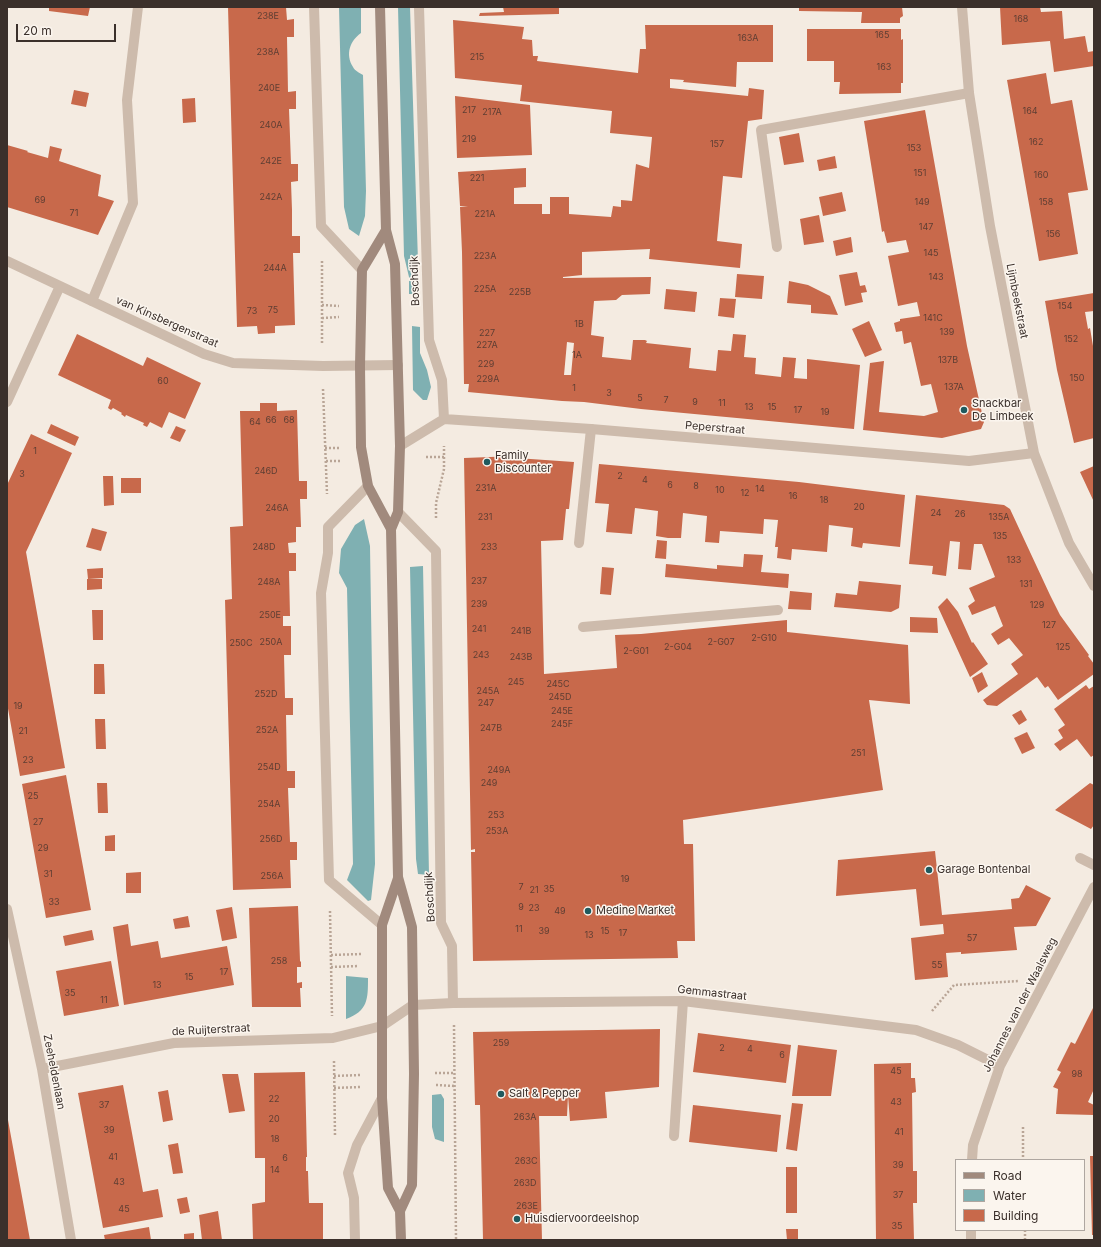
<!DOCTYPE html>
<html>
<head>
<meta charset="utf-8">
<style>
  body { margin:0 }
  #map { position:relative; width:1101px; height:1247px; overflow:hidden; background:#f4ebe1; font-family:Inter,sans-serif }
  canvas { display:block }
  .frame { position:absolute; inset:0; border:8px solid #3b302b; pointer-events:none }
  .legend { position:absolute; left:955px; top:1159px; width:130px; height:72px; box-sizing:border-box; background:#fbf5ee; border:1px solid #aea6a0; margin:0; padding:5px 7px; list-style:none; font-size:12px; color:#3b302b }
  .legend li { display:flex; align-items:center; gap:8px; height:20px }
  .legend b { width:20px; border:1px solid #aea6a0 }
  .scale { position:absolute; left:16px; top:24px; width:100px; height:18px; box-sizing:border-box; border:2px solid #3b302b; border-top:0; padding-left:5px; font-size:12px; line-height:14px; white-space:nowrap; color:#3b302b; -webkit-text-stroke:3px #fbf5ee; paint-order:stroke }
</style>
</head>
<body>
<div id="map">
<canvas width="1101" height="1247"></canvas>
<div class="frame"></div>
<ul class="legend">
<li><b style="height:5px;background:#a18a7d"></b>Road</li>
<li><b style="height:11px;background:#7fb0b2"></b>Water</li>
<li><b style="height:11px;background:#c8694b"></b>Building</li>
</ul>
<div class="scale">20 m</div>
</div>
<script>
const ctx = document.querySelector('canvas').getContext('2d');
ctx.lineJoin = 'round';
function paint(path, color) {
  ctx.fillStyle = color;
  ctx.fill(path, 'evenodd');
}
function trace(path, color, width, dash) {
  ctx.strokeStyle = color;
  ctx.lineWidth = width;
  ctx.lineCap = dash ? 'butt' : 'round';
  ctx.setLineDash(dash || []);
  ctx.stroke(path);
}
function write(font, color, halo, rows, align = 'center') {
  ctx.font = font + ' Inter,sans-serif';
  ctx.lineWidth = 3;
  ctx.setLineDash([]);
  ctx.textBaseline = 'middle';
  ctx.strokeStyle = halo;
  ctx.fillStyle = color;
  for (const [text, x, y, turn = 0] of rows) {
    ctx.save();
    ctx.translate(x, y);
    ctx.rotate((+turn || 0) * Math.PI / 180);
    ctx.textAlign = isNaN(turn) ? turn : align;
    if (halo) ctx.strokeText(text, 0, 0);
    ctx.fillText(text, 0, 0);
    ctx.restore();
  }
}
paint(new Path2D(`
  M339,7h22v26c-11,8 -16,21 -8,34 2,4 7,6 10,8l3,116 -1,25 -6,20 -10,-7 -5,-22z
  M398,7h12l9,287h-10v-17l-5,-21z
  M412,326l8,1v26l7,17 4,17 -4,13h-4l-10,-10z
  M364,519l6,27 5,318 -4,36 -3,1 -21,-21 6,-16 -6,-276 -8,-15 2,-24 14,-24z
  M423,566l6,309 -11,-1 -2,-15 -6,-292z
  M346,976l22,2c0,21 0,33 -22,41z
  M441,1094l3,5v43l-9,-3 -3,-12v-32z`), '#7fb0b2');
paint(new Path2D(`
  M49,7h41l-2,9 -39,-5z
  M228,7h58l1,13 7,-1v18h-7l1,55 8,-1v18h-7l2,55h7v17l-7,1 1,28v26h8v17h-7l2,72 -20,1v7l-17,1 -1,-8 -20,1z
  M503,7h56v7l-80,2 1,-3 24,-1z
  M799,7h103l1,9 -3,2v5h-39l1,-11 -63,-1z
  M1000,7h40l1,5 21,-1 2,28 21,-3 3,16 6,-1v15l-40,6 -4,-31 -48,4z
  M453,20l71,7 -2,12 10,1 1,16h5l-1,5 101,12 2,-24h6l-1,-24h128v37h-36l-1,25 -53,-5 1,-2 -14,-1v9l78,8 1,-8 15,2 -2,29 -14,2 -6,57 -19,-2 -6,65 25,3 -2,24 -91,-9 1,-10 -68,3v23l-19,2v1l88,-1 -1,17 -28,1 -6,5 -22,1 -3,34 13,2 -2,20 29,3 2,-20h12l2,1 -1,2 45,5 -2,20 27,3 2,-21 13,1 2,-17 13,1 -2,22 12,1 -1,16 26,3 2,-20 13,1 -2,20 13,1v-20l53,6 -6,64 -213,-20 -57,-7 -22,-1 -94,-9 1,-8h-5l-2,-132 -2,-45h8l-8,-1 -2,-34 68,-4v19l-12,1v16h28v10h8v-17h19v17l42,3 2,-11 8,1v-7l11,1 4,-37 13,4 3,-31 -42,-4 2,-22 -92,-10 2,-16 -67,-7zM567,342l7,1 -3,32h-7z
  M807,29h94v11l2,-1v44h-2v10l-62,1 1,-12h-6v-21h-27z
  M1046,73l5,31 21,-4 16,90 -20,3 10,61 -39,7 -32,-181z
  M74,90l15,3 -3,14 -15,-3z
  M455,96l75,9 2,50 -75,3z
  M195,98l1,24 -13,1 -1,-24z
  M925,110l42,236 17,76 -3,7 -39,9 -79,-8 7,-67 14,-2 -5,51 45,4 14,-4 -7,-28 -10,2 -10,-44 -7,2 -2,-13 -6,1 -2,-9 6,-2v-2l20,-3 -3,-14 -19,4 -10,-50 21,-4 -3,-12 -19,3 -3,-12 -2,1 -18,-111z
  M799,133l5,29 -20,3 -5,-28z
  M7,145l21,6 -1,1 21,6 2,-12 12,3 -3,12 42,14 -3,21 16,5 -16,34 -91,-28z
  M835,156l2,12 -18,3 -2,-11z
  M842,192l4,19 -23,5 -4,-19z
  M819,215l5,27 -20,3 -4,-26z
  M851,237l2,15 -17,4 -3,-15z
  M857,272l3,14 5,-1 2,7 -6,1 2,9 -18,4 -6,-31z
  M737,274l27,2 -2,23 -27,-2z
  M789,281l19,4 22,11 8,19 -27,-2v-8l-24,-2z
  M666,289l31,3 -2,20 -31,-3z
  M1094,293v18l-9,1 3,17 2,-1 4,24v86l-20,5 -17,-73 -12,-69z
  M720,298l16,1 -2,19 -16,-2z
  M869,321l13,29 -17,7 -13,-28z
  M77,334l66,32 4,-9 54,26 -16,36 -16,-7 -7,16 -12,-6 -3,5 -4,-2 1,-2 -18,-8 -1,2 -4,-3 1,-1 -9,-5 -2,2 -3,-2 3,-8 -53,-25z
  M260,403h17v8l20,-1 2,71h8v18h-7l1,28h-5v15l-8,1 1,10h7v18h-7l1,45h-7v10h8v29h-7l1,43h8v17h-7l1,56h8v17h-7l2,54h7v18h-7l1,28 -58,2 -8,-290 7,-1 -2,-72 13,-1 -3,-115h20z
  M51,424l28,13 -4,9 -28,-13z
  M176,426l10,4 -6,12 -10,-4z
  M31,434l41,19 -46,99 39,216 -45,8 -13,-73v-218z
  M516,456v2l58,4 -5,47h-3l-3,31 -22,1 3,133 73,-6 -2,-33 26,-1 146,-14v12l121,13 2,59 -41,-4 14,90 -200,30 1,24h9l2,97h-18l1,17 -205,3 -2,-109h4v-3l-4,1 -7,-392z
  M599,464l200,18 106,13 -5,52 -37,-4 -1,5 -11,-2 2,-18 -24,-3 -2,27 -35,-3 -1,11 -14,-2 1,-11h-3l3,-27 -14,-1 -1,15 -43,-3 -1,12 -14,-1 2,-26 -24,-3 -2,25h-13l-12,-2 2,-25 -23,-3 -3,26 -26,-2 3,-28 -14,-1z
  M1094,466v36l-14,-30z
  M103,476h10l1,29 -10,1z
  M121,478h20v15h-20z
  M916,495l88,10 6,4 40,86 10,20 29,40 -1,1 6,8v10l-36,26 -10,-14 -3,2 -8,-11 -40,29 -10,-1 -4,-5 35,-26 -7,-10 12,-9 -14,-17 -11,7 -7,-11 12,-8 -8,-20 -23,9 -4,-9 7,-5 -6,-13 26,-11 -13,-33h-8l-3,26 -13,-1 2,-27 -10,-1 -4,35 -14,-2 1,-8 -24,-2z
  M92,528l15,4 -6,19 -15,-4z
  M657,540l10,1 -1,18 -11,-1z
  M744,554l19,1 -2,17 28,2 -1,14 -123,-11 1,-13 51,5v-4l26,2z
  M602,567l12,1 -3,27 -11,-1z
  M103,568v10l-15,1 -1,-10z
  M87,579h15v10l-15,1z
  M859,581l42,4 -2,23 -8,4 -57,-5 2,-14 21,2z
  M790,591l22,2 -1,17 -23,-1z
  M947,598l11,14 14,31 1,-1 15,22 -18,13 -32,-70z
  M92,610h11v30h-10z
  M910,617l27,1 1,15 -28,-1z
  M94,664h10l1,30h-11z
  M982,672l6,14 -10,7 -6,-15z
  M1086,685l3,4 5,-3v69l-3,2 -14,-18 -17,12 -6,-7 9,-6 -5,-8 7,-5 -11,-16z
  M1021,710l6,10 -8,5 -7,-10z
  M95,719h10l1,30h-10z
  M1027,732l8,16 -13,6 -8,-16z
  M66,775l25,135 -45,8 -24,-134z
  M97,783h10l1,30h-10z
  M1090,783l4,2v40l-3,4 -36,-19z
  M115,835v16h-10v-15z
  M935,851l7,64 70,-6 -1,-10 8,-1 7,-13 25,13 -15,28 -22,1 3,23 -56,4v-2l-15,1 2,24 -33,3 -4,-42 33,-4 -1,-10 -23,2 -4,-37 -80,7 2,-36z
  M141,872v21h-15v-20z
  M298,906l2,55 1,1v5h-4v16l5,-1v6h-2l1,19h-49l-3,-99z
  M232,907l5,31 -15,3 -6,-31z
  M188,916l2,11 -15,2 -2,-10z
  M128,924l3,22 27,-5 3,17 66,-12 7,39 -110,20 -11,-78z
  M92,930l2,10 -29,6 -2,-10z
  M111,961l8,45 -55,10 -8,-45z
  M1094,1006v83l-6,13 6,3v10l-38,-1 2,-25 -5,-2 8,-15 -4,-2 14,-28 4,2z
  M660,1029l-1,58 -54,5 2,26 -37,3 -2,-25 -1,20h-28l3,124h-59l-3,-135h-5l-2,-73z
  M698,1033l93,12 -5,38 -93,-11z
  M798,1045l39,5 -6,46h-39z
  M911,1063v15h4l1,14 -4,1 1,78h4v32h-4l1,37h-38l-2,-176z
  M305,1072l2,85h-1v14h2v1l1,31h14v37h-70l-1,-36 13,-2v-44h-10l-1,-85z
  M222,1074h16l7,37 -16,2z
  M123,1085l20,107 15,-3 5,28 -60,11 -25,-135z
  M168,1090l5,30 -10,2 -5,-30z
  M792,1103l11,1 -6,47 -11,-2z
  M693,1105l88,10 -4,37 -88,-10z
  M7,1120h1l22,120h-23z
  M178,1143l5,30 -10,1 -5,-29z
  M1090,1156h4v79h-2z
  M786,1167h11v46h-11z
  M187,1197l3,15 -10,2 -3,-15z
  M218,1211l4,29h-20l-3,-25z
  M149,1227l2,13h-46l-1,-5z
  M786,1229h12v11h-11z
  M194,1233v7h-10v-6z`), '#c8694b');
trace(new Path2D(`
  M322,261v83
  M322,305l17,1
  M322,318l17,-1
  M323,389l4,105
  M325,448h14
  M426,457h18
  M326,461h14
  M436,518v-15l8,-34v-23
  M330,911l2,105
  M331,955l30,-1
  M331,967l28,-1
  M932,1011l22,-26 64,-4
  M454,1025l2,215
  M334,1061l1,75
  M435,1073h20
  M334,1076l26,-1
  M436,1085l19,1
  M334,1088l26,-1
  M1023,1127v33
  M1025,1230v10`), '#b9a596', 2.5, [2, 2]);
trace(new Path2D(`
  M777,247l-16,-117 208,-37
  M92,301l41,-98 -6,-103 11,-93
  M579,543l12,-114
  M583,627l195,-17
  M1080,858l14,7
  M674,1136l9,-135`), '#cdbbac', 10);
trace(new Path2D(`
  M314,7l7,219 41,44
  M419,7l10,333 13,40 2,39
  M962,7l7,86 21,133 44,227 35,90 25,43
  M7,261l197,93 29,9 90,3 75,-1
  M7,402l53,-116
  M400,446l44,-27 147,10 378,32 65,-8
  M368,486l-40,41v26l-7,40 8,287 53,45
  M398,512l38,39 5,372 11,23 1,57
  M7,909l35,160 29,171
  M42,1069l132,-26 159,-5 49,-12 31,-21 40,-2 230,-2 233,29 42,15 42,21
  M972,1160l1,-15 27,-79 94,-179
  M971,1230v10
  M355,1240l-1,-42 -6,-25 9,-28 25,-47`), '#cdbbac', 10);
trace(new Path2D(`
  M380,7l6,223 9,34 5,182 -2,66 -7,17 7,348 14,50 2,147 -2,111 -12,26
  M386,230l-24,40 -2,96 1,81 7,39 23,43
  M398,878l-16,47v173l6,90 12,23 1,29`), '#a18a7d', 10);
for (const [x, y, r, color] of [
  [964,410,4,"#1f5a5e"],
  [487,462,4,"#1f5a5e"],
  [929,870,4,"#1f5a5e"],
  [588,911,4,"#1f5a5e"],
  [501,1094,4,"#1f5a5e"],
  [517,1219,4,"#1f5a5e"]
]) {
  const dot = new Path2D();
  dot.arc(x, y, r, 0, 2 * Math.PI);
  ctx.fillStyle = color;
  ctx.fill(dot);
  trace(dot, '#fbf5ee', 1.5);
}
write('9px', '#5e3e33', null, [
  ["238E",268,16],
  ["168",1021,19],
  ["165",882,35],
  ["163A",748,38],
  ["238A",268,52],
  ["215",477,57],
  ["163",884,67],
  ["240E",269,88],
  ["217",469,110],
  ["164",1030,111],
  ["217A",492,112],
  ["240A",271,125],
  ["219",469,139],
  ["162",1036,142],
  ["157",717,144],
  ["153",914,148],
  ["242E",271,161],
  ["151",920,173],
  ["160",1041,175],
  ["221",477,178],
  ["242A",271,197],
  ["69",40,200],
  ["149",922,202],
  ["158",1046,202],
  ["71",74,213],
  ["221A",485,214],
  ["147",926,227],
  ["156",1053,234],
  ["145",931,253],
  ["223A",485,256],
  ["244A",275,268],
  ["143",936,277],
  ["225A",485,289],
  ["225B",520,292],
  ["154",1065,306],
  ["75",273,310],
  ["73",252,311],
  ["141C",933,318],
  ["1B",579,324],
  ["139",947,332],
  ["227",487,333],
  ["152",1071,339],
  ["227A",487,345],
  ["1A",577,355],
  ["137B",948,360],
  ["229",486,364],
  ["150",1077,378],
  ["229A",488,379],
  ["60",163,381],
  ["137A",954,387],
  ["1",574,388],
  ["3",609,393],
  ["5",640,398],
  ["7",666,400],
  ["9",695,402],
  ["11",722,403],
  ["13",749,407],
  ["15",772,407],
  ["17",798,410],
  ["19",825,412],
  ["66",271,420],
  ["68",289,420],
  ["64",255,422],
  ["1",35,451],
  ["246D",266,471],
  ["3",22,474],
  ["2",620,476],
  ["4",645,480],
  ["6",670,485],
  ["8",696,486],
  ["231A",486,488],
  ["14",760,489],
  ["10",720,490],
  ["12",745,493],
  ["16",793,496],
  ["18",824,500],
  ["20",859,507],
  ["246A",277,508],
  ["24",936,513],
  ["26",960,514],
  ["231",485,517],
  ["135A",999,517],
  ["135",1000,536],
  ["248D",264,547],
  ["233",489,547],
  ["133",1014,560],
  ["237",479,581],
  ["248A",269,582],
  ["131",1026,584],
  ["239",479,604],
  ["129",1037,605],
  ["250E",270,615],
  ["127",1049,625],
  ["241",479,629],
  ["241B",521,631],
  ["2-G10",764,638],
  ["250A",271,642],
  ["2-G07",721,642],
  ["250C",241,643],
  ["2-G04",678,647],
  ["125",1063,647],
  ["2-G01",636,651],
  ["243",481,655],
  ["243B",521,657],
  ["245",516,682],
  ["245C",558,684],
  ["245A",488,691],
  ["252D",266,694],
  ["245D",560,697],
  ["247",486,703],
  ["19",18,706],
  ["245E",562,711],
  ["245F",562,724],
  ["247B",491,728],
  ["252A",267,730],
  ["21",23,731],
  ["251",858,753],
  ["23",28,760],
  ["254D",269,767],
  ["249A",499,770],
  ["249",489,783],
  ["25",33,796],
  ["254A",269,804],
  ["253",496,815],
  ["27",38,822],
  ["253A",497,831],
  ["256D",271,839],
  ["29",43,848],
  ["31",48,874],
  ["256A",272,876],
  ["19",625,879],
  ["7",521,887],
  ["35",549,889],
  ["21",534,890],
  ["33",54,902],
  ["9",521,907],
  ["23",534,908],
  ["49",560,911],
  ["11",519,929],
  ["39",544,931],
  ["15",605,931],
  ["17",623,933],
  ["13",589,935],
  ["57",972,938],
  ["258",279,961],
  ["55",937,965],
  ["17",224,972],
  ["15",189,977],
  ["13",157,985],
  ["35",70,993],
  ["11",104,1000],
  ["259",501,1043],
  ["2",722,1048],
  ["4",750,1049],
  ["6",782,1055],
  ["45",896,1071],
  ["98",1077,1074],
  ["22",274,1099],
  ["43",896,1102],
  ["37",104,1105],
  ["263A",525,1117],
  ["20",274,1119],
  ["39",109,1130],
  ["41",899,1132],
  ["18",275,1139],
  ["41",113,1157],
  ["6",285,1158],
  ["263C",526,1161],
  ["39",898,1165],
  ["14",275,1170],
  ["43",119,1182],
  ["263D",525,1183],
  ["37",898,1195],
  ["263E",527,1206],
  ["45",124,1209],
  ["35",897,1226]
]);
write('11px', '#3b302b', '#fbf5ee', [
  ["Boschdijk",415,281,-92],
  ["Lijmbeekstraat",1017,301,79],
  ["van Kinsbergenstraat",167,322,24],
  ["Peperstraat",715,428,5],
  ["Boschdijk",430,897,-93],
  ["Gemmastraat",712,993,6],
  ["Johannes van der Waalsweg",1020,1005,-63],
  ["de Ruijterstraat",211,1030,-3],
  ["Zeeheldenlaan",54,1072,79]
]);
write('11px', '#3b302b', '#fbf5ee', [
  ["Snackbar",972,404],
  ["De Limbeek",972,417],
  ["Family",495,456],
  ["Discounter",495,469],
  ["Garage Bontenbal",937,870],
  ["Medine Market",596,911],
  ["Salt & Pepper",509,1094],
  ["Huisdiervoordeelshop",525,1219]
], 'left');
</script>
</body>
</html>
